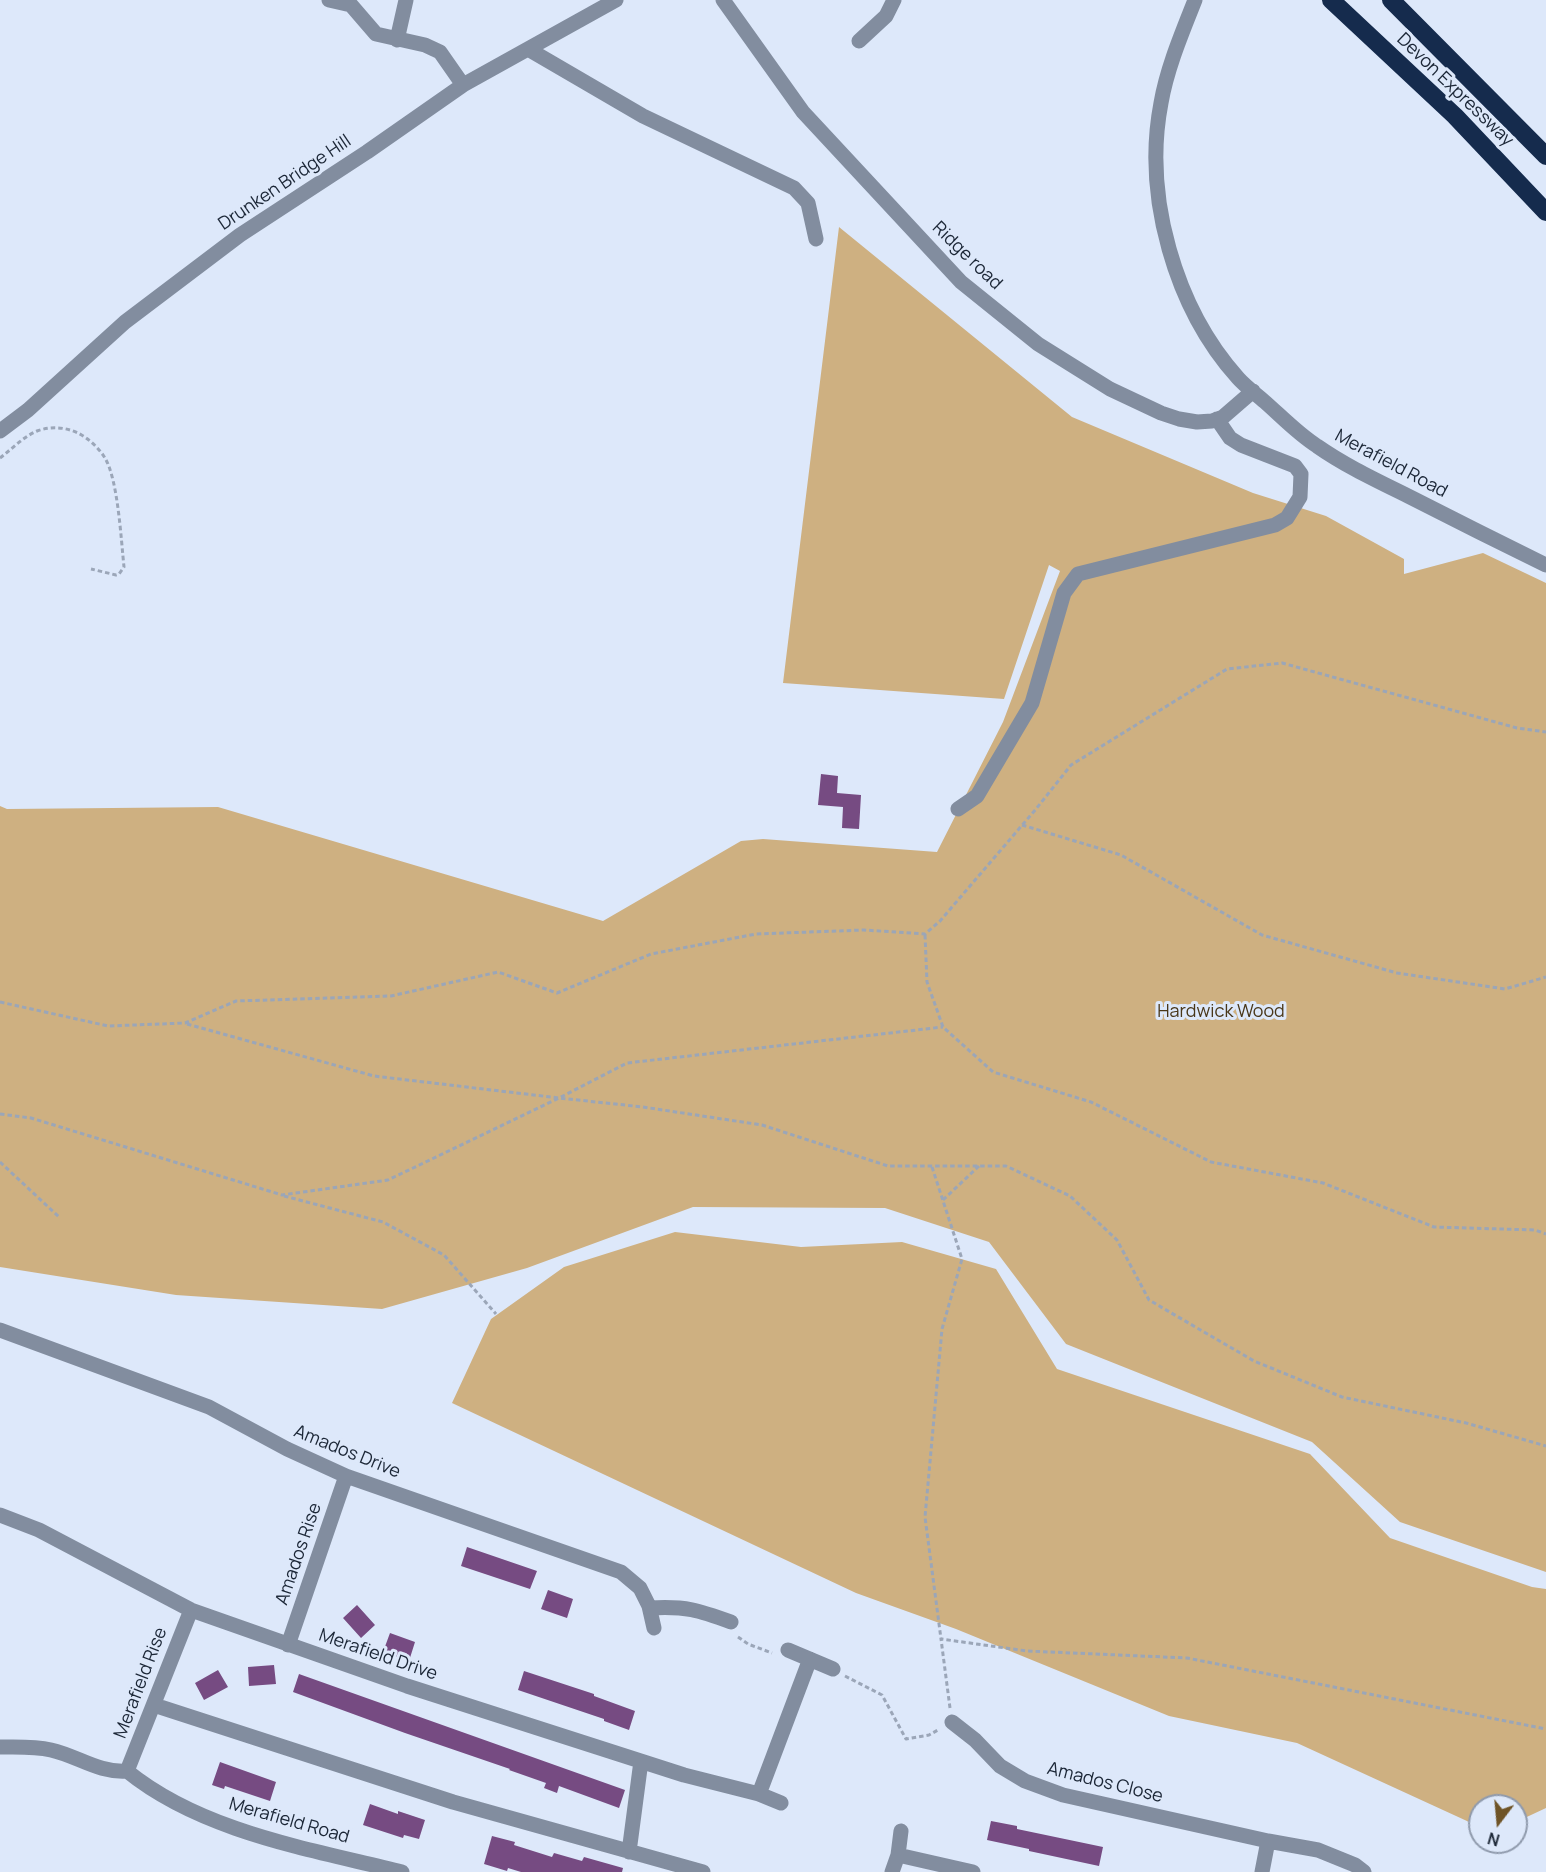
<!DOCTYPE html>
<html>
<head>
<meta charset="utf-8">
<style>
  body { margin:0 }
  #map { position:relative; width:1546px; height:1872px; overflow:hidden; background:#dde8fa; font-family:Manrope,sans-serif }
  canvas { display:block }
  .north { position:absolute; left:1468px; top:1794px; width:60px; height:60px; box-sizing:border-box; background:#dde8fa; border:2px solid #8f9aac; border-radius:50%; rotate:196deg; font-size:16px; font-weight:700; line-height:24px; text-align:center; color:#1b2636 }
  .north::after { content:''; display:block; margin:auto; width:21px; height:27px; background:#6f5427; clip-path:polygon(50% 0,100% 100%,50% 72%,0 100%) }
</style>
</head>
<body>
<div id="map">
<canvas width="1546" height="1872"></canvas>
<div class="north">N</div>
</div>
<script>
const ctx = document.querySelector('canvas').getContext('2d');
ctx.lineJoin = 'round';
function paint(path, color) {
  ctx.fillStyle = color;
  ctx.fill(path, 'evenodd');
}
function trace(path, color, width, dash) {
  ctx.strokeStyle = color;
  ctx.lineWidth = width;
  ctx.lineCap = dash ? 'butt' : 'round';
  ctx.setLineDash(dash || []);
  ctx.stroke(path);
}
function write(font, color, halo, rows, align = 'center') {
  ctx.font = font + ' Manrope,sans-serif';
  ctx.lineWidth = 6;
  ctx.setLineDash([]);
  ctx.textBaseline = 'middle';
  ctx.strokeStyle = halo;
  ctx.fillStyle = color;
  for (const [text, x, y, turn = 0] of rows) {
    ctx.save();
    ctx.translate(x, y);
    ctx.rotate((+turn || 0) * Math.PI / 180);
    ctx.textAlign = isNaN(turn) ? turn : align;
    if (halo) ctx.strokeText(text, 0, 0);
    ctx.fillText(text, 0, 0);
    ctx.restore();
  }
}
paint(new Path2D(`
  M839,227l233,190 181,76 73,23 78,43v15l79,-21 63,30v989l-146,-50 -88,-80 -246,-98 -77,-102 -104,-34 -192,-1 -166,61 -145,41 -206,-14 -176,-28v-461l7,3 211,-2 385,114 138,-80 22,-2 174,13 66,-130 57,-151 -11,-6 -45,134 -221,-16z
  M675,1232l126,15 101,-5 94,27 61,100 253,85 80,84 142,49 14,2v219l-30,14v-16h-36v21l-183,-84 -128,-27 -213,-87 -100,-36 -404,-190 39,-84 73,-52z`), '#ceb081');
paint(new Path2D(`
  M821,774l17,2 -1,17 24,2 -2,34 -17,-1 1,-21 -25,-2z
  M467,1547l70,24 -7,18 -69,-23z
  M548,1590l25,9 -6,19 -26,-9z
  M357,1605l18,20 -14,13 -18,-20z
  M390,1633l25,9 -6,19 -26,-9z
  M274,1665l2,19 -27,2 -1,-19z
  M218,1670l10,17 -24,13 -9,-17z
  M524,1671l70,23v2l41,15 -6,19 -25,-9v-2l-86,-29z
  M299,1674l326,116 -6,18 -60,-22 -2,7 -13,-5 2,-5 -37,-13 1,-1 -105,-36 -112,-41z
  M220,1762l56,20 -6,19 -45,-15 -1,3 -12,-4z
  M370,1804l28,10v-3l27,9 -6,19 -15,-4 -1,3 -40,-13z
  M991,1821l26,5v3l86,18 -4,19 -70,-15v-2l-42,-9z
  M492,1836l23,6 -1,3 38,12 2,-4 28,8 2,-4 39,11 -1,4h-101l-13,-4 -1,3 -23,-7z`), '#764b82');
trace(new Path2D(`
  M0,458c12,-9 23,-21 37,-27 14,-5 28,-4 41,2 10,5 21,15 27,25 13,22 16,81 19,109l-5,7 -3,1 -25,-6
  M1022,825l99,30 141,80 135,38 108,16 41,-12
  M925,935l2,47 16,45 50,45 98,30 120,60 112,21 111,44 101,3 11,4
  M0,1002l108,24 77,-3 51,-22 155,-5 107,-24 59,21 94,-39 105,-20 108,-4 61,4 15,-13 96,-112 35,-44 156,-96 55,-6 235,65 29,4
  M187,1024l187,52 185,22 68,-35 316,-36
  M0,1114l31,4 251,77 106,-15 171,-82 84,9 119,18 126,41h118l64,30 47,44 32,60 105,61 88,36 124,26 80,23
  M0,1162l59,55
  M932,1167l30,92 -20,70 -17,188 16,122
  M284,1196l99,26 61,33 52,59
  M943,1200l36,-34
  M738,1637l10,7 24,9
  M845,1676l37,19 24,44 23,-4 9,-5
  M950,1708l-9,-69 86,12 160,7 359,71`), '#9ba6b8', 3, [4.5, 3]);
trace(new Path2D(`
  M329,0l22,5 25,29 49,11 15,7 23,33
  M723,0l80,112 158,170 77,62 72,45 51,24 18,6 18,3 15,-1 11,-4 30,-26
  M1195,0c-13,33 -28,68 -34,103 -18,93 14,205 77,275 8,9 18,16 27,24 17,15 33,32 52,44 30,21 63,36 95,52 45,23 89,45 134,67
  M397,40l9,-40
  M859,41l27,-25 8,-16
  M528,49l115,67 151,72 14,15 8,36
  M0,431l28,-21 97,-88 115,-87 127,-83 96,-67 153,-85
  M958,809l19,-13 55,-93 32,-110 14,-19 197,-49 12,-7 13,-21 1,-23 -6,-8 -54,-21 -11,-7 -13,-19
  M0,1330l209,77 78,42 59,27 275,96 19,16 9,18 5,22
  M0,1515l39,15 152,80 216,76 277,89 75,19 51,-135
  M650,1608c36,-2 48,2 81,14
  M288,1645l58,-169
  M788,1650l45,19
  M154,1705l299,97 250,70
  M952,1722l23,18 25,26 25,15 38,14 205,46 50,9 37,15 9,7
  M0,1747c17,0 34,-1 51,3 27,6 47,23 76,21 75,61 183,78 275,101
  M127,1771l64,-161
  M759,1794l22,9
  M629,1852l12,-91
  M898,1855l75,17
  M892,1872l6,-17 3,-24
  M1262,1872l6,-31`), '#828d9f', 15);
trace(new Path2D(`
  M1331,0l124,116 91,96
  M1391,0l155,156`), '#152b4d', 18);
write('18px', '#1b2636', '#dde8fa', [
  ["Devon Expressway",1455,90,44],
  ["Drunken Bridge Hill",285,183,-34],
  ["Ridge road",967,256,44],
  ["Merafield Road",1391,464,28],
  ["Amados Drive",347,1452,22],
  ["Amados Rise",299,1554,-71],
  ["Merafield Drive",378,1655,19],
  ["Merafield Rise",141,1683,-69],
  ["Amados Close",1105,1783,14],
  ["Merafield Road",289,1821,16]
]);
write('18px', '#493719', '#dde8fa', [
  ["Hardwick Wood",1221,1012]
]);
</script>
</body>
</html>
